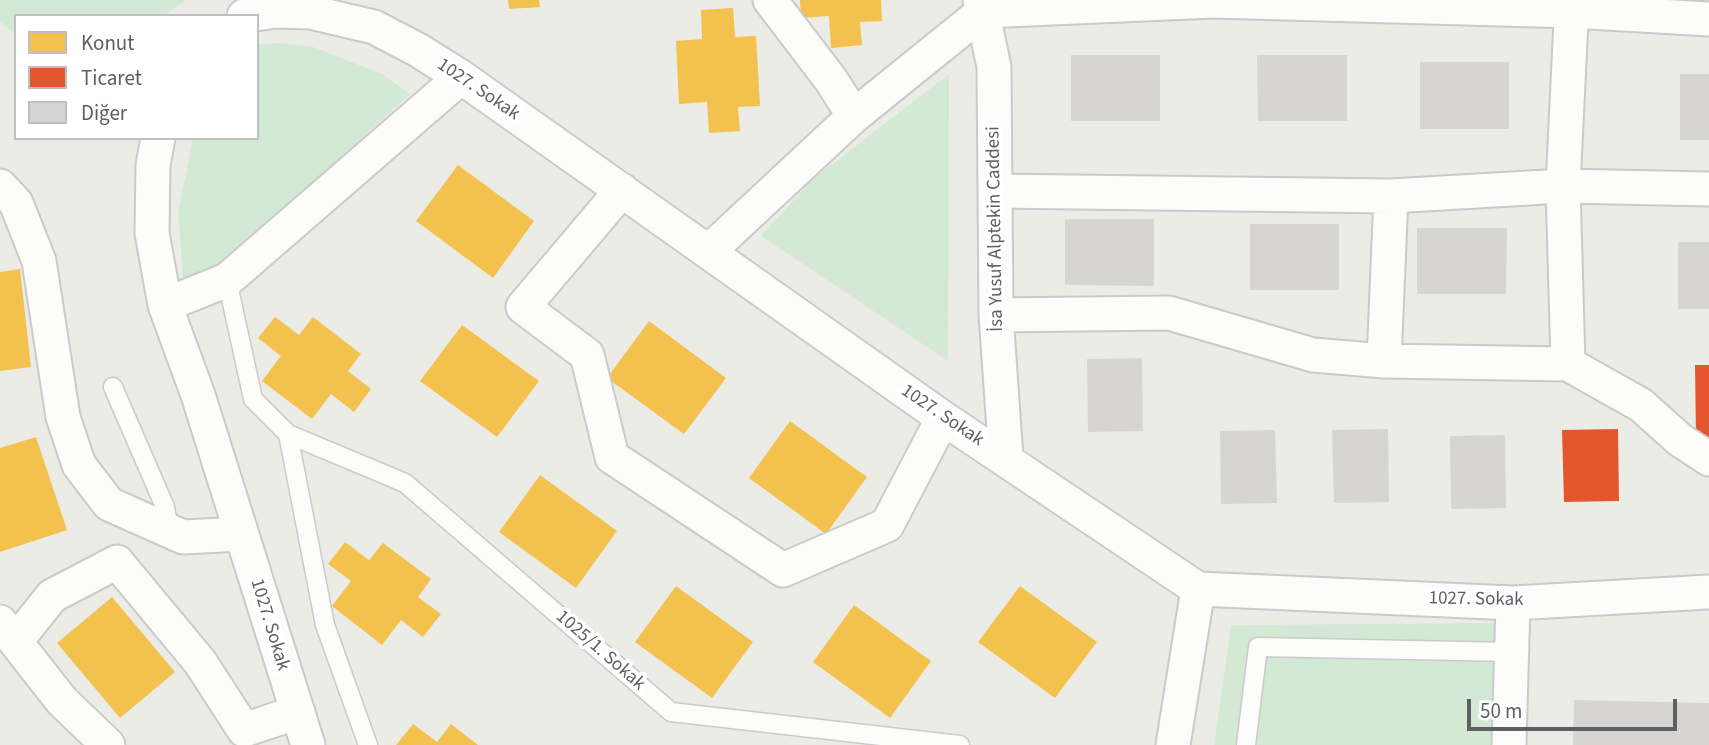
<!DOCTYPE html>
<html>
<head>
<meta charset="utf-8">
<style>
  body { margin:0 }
  #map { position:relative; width:1709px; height:745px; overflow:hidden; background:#ecece7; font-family:"Source Sans 3",sans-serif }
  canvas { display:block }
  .legend { position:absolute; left:14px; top:14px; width:245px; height:126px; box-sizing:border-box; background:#fff; border:2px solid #bebfc1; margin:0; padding:9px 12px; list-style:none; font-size:21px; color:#5c6065 }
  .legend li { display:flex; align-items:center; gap:14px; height:35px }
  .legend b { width:35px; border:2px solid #bebfc1 }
  .scale { position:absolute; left:1467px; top:699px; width:210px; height:32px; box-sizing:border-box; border:4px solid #5c6065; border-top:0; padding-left:9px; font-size:21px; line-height:24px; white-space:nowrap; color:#5c6065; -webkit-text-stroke:5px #fff; paint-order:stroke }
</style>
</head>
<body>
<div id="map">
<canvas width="1709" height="745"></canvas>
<ul class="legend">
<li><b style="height:19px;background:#f2c14e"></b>Konut</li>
<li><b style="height:19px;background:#e4572e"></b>Ticaret</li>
<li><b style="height:19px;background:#d6d5d2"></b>Diğer</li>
</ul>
<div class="scale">50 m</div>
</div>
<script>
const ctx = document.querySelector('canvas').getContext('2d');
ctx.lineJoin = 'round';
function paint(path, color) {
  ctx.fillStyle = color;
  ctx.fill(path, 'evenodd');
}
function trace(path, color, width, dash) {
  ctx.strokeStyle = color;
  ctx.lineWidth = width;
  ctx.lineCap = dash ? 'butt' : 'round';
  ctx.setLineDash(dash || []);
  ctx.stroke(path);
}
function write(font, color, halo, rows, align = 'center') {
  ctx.font = font + ' "Source Sans 3",sans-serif';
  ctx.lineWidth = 7;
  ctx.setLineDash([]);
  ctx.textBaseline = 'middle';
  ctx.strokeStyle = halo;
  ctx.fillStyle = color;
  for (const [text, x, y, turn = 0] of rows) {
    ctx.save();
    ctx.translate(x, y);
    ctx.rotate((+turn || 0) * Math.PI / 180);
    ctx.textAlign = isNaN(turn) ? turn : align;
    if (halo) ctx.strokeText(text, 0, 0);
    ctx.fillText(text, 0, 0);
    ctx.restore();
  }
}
paint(new Path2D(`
  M0,0h186l-23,16h-147v19l-16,-13z
  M279,43l34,4 69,27 28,20 -185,169 -42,15 -5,-65 15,-75h64v-93z
  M949,74l-1,287 -187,-125 53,-58z
  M1495,623l-3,122h-278l17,-120z`), '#d4e9d3');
paint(new Path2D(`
  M508,0h31l1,7 -31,2z
  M800,0h81l1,21 -22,1 2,23 -31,3 -2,-32 -28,2z
  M733,8l2,29 21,-1 4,70 -22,1 2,24 -31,2 -2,-31 -28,2 -3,-63 26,-2 -1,-29z
  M458,165l76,56 -41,57 -77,-57z
  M20,269l11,98 -31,4v-99z
  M275,317l24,18 14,-18 48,37 -13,17 23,18 -17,23 -23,-18 -19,25 -50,-38 19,-25 -23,-18z
  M649,321l77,57 -42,56 -77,-56z
  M462,325l77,56 -42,56 -77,-56z
  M790,421l77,56 -41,57 -77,-56z
  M36,437l31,93 -67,22v-104z
  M540,475l77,56 -41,57 -77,-56z
  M345,542l24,18 14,-17 48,36 -13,18 23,17 -18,23 -22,-17 -19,25 -50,-39 19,-25 -23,-17z
  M676,586l77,56 -41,56 -77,-56z
  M1020,586l77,56 -42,56 -77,-56z
  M112,597l63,75 -55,46 -63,-75z
  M854,605l77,56 -41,57 -77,-56z
  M413,724l24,18 14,-18 27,21h-82z`), '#f2c14e');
paint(new Path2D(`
  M1695,365h14v73h-13z
  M1618,429l1,72 -55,1 -2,-72z`), '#e4572e');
paint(new Path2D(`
  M1071,55h89v66h-89z
  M1257,55h90v66h-89z
  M1420,62h89v67h-89z
  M1680,74h29v66h-29z
  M1065,219h89v67l-89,-1z
  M1250,224h89v66h-89z
  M1417,228h90l-1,66h-89z
  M1678,242h31v67h-31z
  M1142,358l1,73 -55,1 -1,-73z
  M1388,429l1,73 -55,1 -2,-73z
  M1275,430l2,73 -56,1 -1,-73z
  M1505,435l1,73 -55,1 -1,-73z
  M1574,700l135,3v42h-136z`), '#d6d5d2');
const lane = new Path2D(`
  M227,280l26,119 35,35 37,191 43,120
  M113,387l52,120 4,24
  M288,434l117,49 266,229 289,33
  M1246,745l12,-98 254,5`);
const street = new Path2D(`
  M770,0l61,80 23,36
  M980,0l14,67 2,248 10,143
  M244,16l31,-5 35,1 64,15 44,23 43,27 482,341 255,171 315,14 196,-11
  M158,138l-5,27 -1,68 13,72 33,90 110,350
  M0,186l16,17 23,58 24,156 16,48 30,39 74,33 58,-3
  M622,190l-99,117 64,48 25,102 171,113 104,-45 56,-107
  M995,191l396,5 172,-10 146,3
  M708,252l146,-136 130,-105 229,-10 359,10 137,8
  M165,305l62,-25 234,-203
  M996,315l173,-2 144,42 71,6 184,3 73,41 39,35 29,19
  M1384,361l7,-165
  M1568,364l-5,-178 9,-186
  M0,622l62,79 46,44
  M16,641l36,-45 65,-34 83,100 44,68 54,-18
  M1173,745l25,-156
  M1509,745l4,-142`);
trace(lane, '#c9cac9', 21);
trace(street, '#c9cac9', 37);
trace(lane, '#fcfcfb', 18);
trace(street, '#fcfcfb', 33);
write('19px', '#5c6065', '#fff', [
  ["1027. Sokak",478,90,34],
  ["İsa Yusuf Alptekin Caddesi",996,229,-91],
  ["1027. Sokak",942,416,34],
  ["1027. Sokak",1476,600,1],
  ["1027. Sokak",269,625,73],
  ["1025/1. Sokak",600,651,41]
]);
</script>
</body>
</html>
